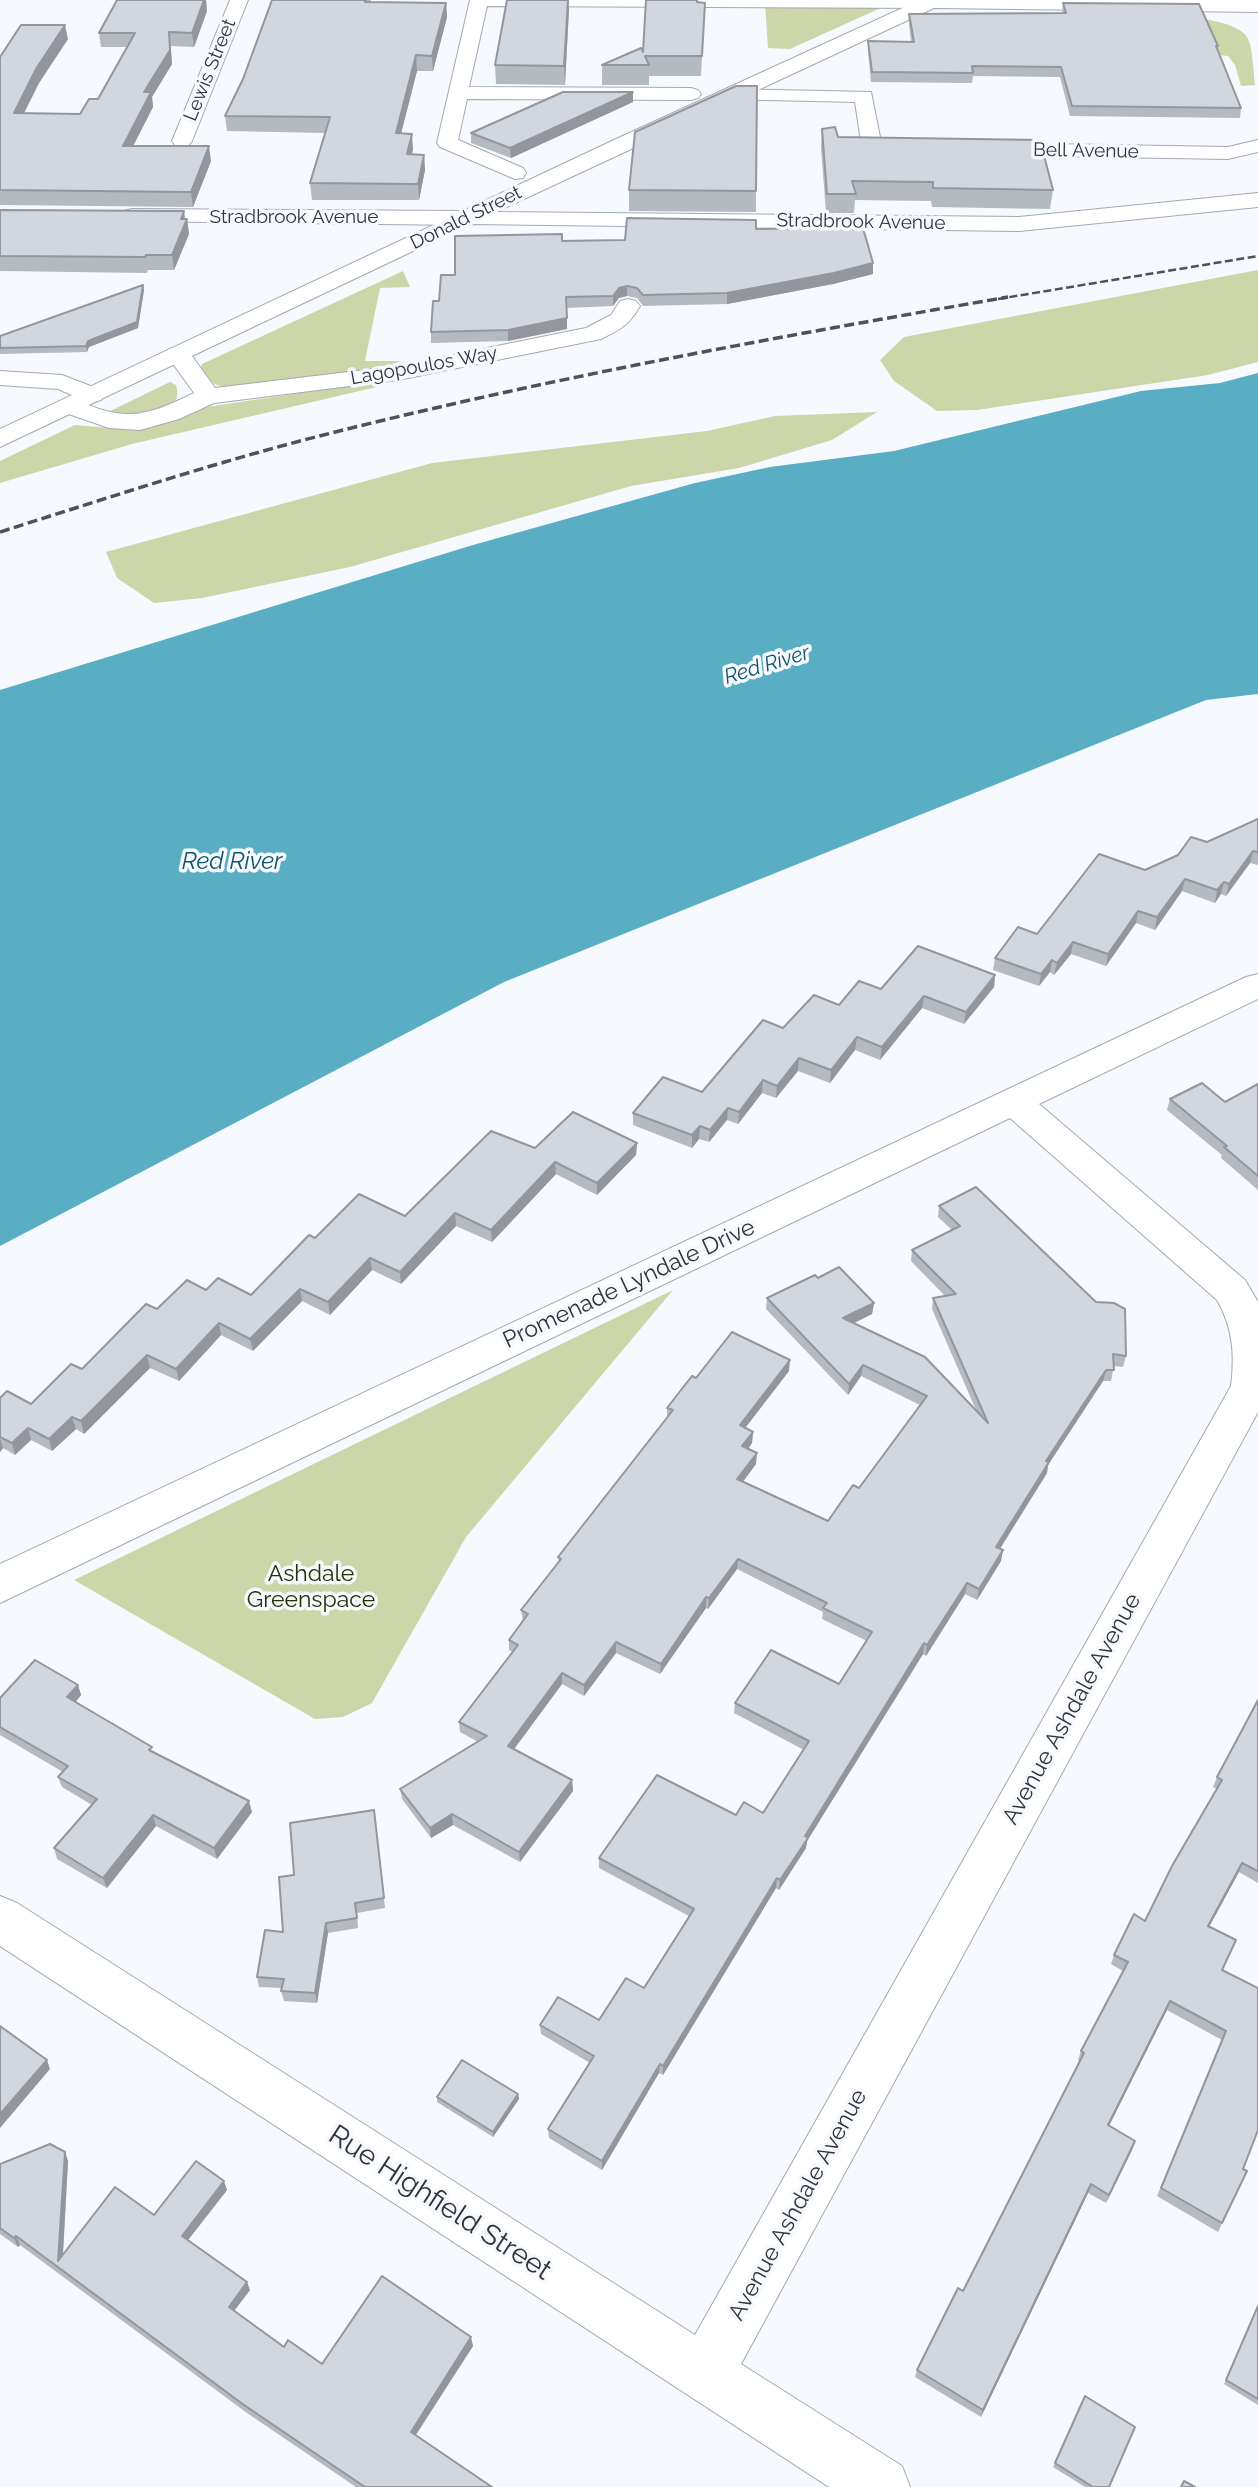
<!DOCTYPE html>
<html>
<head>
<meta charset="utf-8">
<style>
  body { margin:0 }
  canvas { display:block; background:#f6f9fe }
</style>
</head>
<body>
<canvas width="1258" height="2487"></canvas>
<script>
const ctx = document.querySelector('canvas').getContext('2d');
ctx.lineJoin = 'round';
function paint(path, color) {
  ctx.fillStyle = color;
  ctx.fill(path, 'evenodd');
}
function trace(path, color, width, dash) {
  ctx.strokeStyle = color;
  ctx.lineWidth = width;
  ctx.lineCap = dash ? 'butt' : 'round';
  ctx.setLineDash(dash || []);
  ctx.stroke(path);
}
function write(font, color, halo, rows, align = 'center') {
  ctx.font = font + ' Raleway,sans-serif';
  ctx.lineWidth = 7;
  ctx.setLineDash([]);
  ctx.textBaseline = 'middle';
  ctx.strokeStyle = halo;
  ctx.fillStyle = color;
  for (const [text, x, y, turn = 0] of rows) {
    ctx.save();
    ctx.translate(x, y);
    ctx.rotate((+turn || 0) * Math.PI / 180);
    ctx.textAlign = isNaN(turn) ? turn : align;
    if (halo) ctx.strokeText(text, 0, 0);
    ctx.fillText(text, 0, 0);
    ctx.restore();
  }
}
paint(new Path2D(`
  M765,2h129l-104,47 -22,-1z
  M931,14l251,3c17,1 61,5 67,24 3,8 5,34 6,44l-14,1 -6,-21 -7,-9 -313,-34z
  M1258,270v92l-50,13 -231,35 -40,1 -43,-30 -14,-21 24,-23z
  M403,271l7,16 -30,1 -15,73h35l-14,7 -159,20 -13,-4 -13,-14 1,-6z
  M170,382l6,3c11,36 -53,30 -72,29z
  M375,382l6,4 -249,58 -132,39v-22l75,-36 47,4 31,-2 53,-20z
  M877,412l-45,28 -93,28 -108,18 -281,81 -148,31 -48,5 -37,-25 -11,-26 326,-89 275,-32 68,-15z
  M673,1290l-207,247 -94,166 -29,14 -28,2 -241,-139z`), '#ccd6a9');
paint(new Path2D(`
  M1258,373v321l-52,6 -702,282 -504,264v-556l473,-145 222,-62 75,-16 124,-16 247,-60 79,-8z`), '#59aec4');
const minor = new Path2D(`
  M230,0h18l-56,141 -3,4h-14l-3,-4z
  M470,0h468l1,2 -9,6 -443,-2 -18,81 222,1 7,2 3,4 -3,4 -7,2 -224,-1 -9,41 65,28 3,5 -3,5 -8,1 -75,-32 -3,-4z
  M728,89l143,3 10,50 38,2 3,4 -3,4 -7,2 -47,-2 -3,-4 -7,-46 -134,-3 -3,-4 3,-4z
  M1258,140v12l-30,7 -238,-4 -7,-2 -3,-4 3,-4 7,-2 238,4z
  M132,209l332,2 8,2 3,5 -3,5 -8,2 -340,-4 -3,-5 3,-5z
  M628,299l8,2 4,5c-12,20 -19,23 -39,33l-203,41 -184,23 -35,16 -39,11 -31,-2 -49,-17 -4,-5 4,-5c16,-4 28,5 43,9 34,11 60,-2 91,-17l-28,-39 3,-5 9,-2 9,2 28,39 183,-22 188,-38 25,-13 9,-14z
  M0,371l62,4 39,15 3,5 -3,5 -9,2 -9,-2 -25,-11 -58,-4z
  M1258,974v25l-219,105 206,176 13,22v110l-517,952 161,102 8,21h-81l-829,-541v-50l17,7 678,432 536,-949c4,-31 2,-58 -14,-86l-207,-182 -1010,485v-39l1246,-587z`);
const major = new Path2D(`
  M920,0h338v12l-324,-4 -438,204 523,5 239,-24v14l-239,24 -549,-7 -470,223v-18l614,-289z`);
trace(minor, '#a4a9b1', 2);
trace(major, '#a4a9b1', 2);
paint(minor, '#fff');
paint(major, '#fff');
trace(new Path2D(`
  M998,299l260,-43`), '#4f5154', 2.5, [8, 3.5]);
trace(new Path2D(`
  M0,532c101,-32 201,-65 304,-92 232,-60 468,-102 704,-143`), '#4f5154', 3.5, [10, 4.5]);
paint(new Path2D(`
  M117,0h89l1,11 -13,36 -23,-1 1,18 -20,33 1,10 -20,39 78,15 -18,46 -193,-2v-148l68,-18 -29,44 -15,30 56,1 18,-15 29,-52h-26l-2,-14z
  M272,0h99v2l75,1 1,14 -14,54h-16l-16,63 12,15 -1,5 12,1 1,15 -6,30h-107l-2,-17 15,-50 -98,-2 -2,-15 18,-37z
  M697,2l7,20 -3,54h-52v9h-47v-20l41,-13z
  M1063,3l155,43v4l23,58 -1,10 -170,-2 -10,-39 -87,-1 -1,7 -101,-1 -3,-31v-10l43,1 -2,-18v-10l153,-1z
  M569,9l-4,76 -69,-1 -1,-19z
  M633,102l-122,56 -40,-15v-10z
  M822,129l16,8 215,53 -3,19 -118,-2 -1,-6 -76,-1 -1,13h-28l-5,-65z
  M629,190l127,1v21l-127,-1z
  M0,210l184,1 1,8h2l2,15 -15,36h-26l-1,3 -147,-2z
  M828,221l45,53 -40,10 -106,20 -84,2 -6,-8 -10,-2 -8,2 -6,8 -47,2 1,21 -59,12 -77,2v-11l8,-31 16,-26 107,-34 63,-1 131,-11 71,-1z
  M144,290l-6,38 -49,19 -2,5 -87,2v-18z
  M1258,819v46l-8,-2 -24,33 -5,-2 -6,9 -33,-12 -27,39 -19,-7 -30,43 -35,-12 -17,21 -4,-3 -11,14 -46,-16 2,-12 150,-88z
  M995,975l-1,12 -30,37 -42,-16 -42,52 -25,-10 -25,33 -32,-12 -22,27 -14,-5 -24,31 -11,-4 -18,22 -10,-3 -7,9 -59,-23v-12l69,-21 81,-64 98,-39z
  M1258,1084v106l-37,-32 1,-3 -55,-45 3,-11 55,3z
  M637,1143l-1,12 -39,40 -41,-21 -64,68 -36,-16 -55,58 -29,-14 -42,45 -28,-14 -49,50 -32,-16 -42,46 -29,-13 -66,66 -8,-5 -24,22 -21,-11 -16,15 -12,-7 -3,4v-54l31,6 51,-35 75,-60 49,-19 45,5 64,-57 90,-22 130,-68z
  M939,1206l187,150 -3,11 -9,-1 -3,15h-8l-55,84 -1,8 -47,76 1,12 -24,39 -12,-6 -39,62 -3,-2 -116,187 -1,7 -27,42 -3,-2 -113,187 -4,-2 -57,97 -53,-32 -1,-9 42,-66 -49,-29 -1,-9 59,-5 45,-32 45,-72 -90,-48v-10l137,-43 27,-2 41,-63 -70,-37 1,-10 104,-19 28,-43 -45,-22 1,-7 -86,-43 -29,40 -2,-1 -46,66 -44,-21 -32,43 -22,-12 -48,65 58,31 1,11 -53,71 -67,-37 -22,13 -29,-39 -2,-10 78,-47 -18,-10 -1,-10 54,-70 -4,-2v-10l14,-19 -2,-11 38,-48 -1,-5 109,-139v-10l29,-30 93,-7 -44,57 8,4 -1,11 -4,6 8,15 -13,17 85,40 31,-33 61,-83 -59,-29 -13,19 -82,-86 1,-11 51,-20 56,25 -2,11 -18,9 122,87 -44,-101 1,-11 12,-2 -34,-35 1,-11 40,-20 -14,-13z
  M78,1685l3,10 -5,7 77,50 99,60 -35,47 -61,-33 -49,62 -50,-29 -3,-11 38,-43 -30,-18 -4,-10 5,-5 -63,-37v-37z
  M1258,1700v183l-19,-11 -30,55 14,43 20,199 4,2 -29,61 -61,-36 65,-156 -55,-30 -58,115 23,25 -26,53 -18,-10 -107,224 -66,-40 2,-7 46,-79 117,-230 -2,-1 3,-9 42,-80 -12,-7 3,-9 31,-34 72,-132 -4,-2 4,-10z
  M374,1810l11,98 -28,5 1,15 -30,5 -11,70 -33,-2 -3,-10 1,-3 -23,-1 -2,-10 26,-45 11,-57z
  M518,2094l1,5 -26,38 -56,-35v-5z
  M65,2152l3,9 -5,94 91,-40 73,-25 -39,50 62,50 -16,21 50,36 38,17 151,-18 -57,89 76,52h-136l-109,-74 -227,-168 -2,2 -18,-13v-70z
  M1258,2305v100l-34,-21z
  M1085,2396l24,91h-24l-32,-20z`), '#b5b9c0');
paint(new Path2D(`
  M204,0h2l1,11 -13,36 -2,-14z
  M568,0l1,9 -4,76 -1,-19z
  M446,3l1,14 -14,54 -1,-15z
  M65,25l3,14 -29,44 -22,44 -3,-14 22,-44z
  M169,32l3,32 -20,33 1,10 -27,53 -3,-14 21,-54z
  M416,55l1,16 -20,78 -1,-16z
  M633,92v10l-122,56 -1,-10z
  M412,134l1,15 -5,21 -1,-16z
  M209,146l2,15 -18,46 -2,-15z
  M424,155l1,15 -6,30 -1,-16z
  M184,211l1,11 2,-3 2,15 -15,36 -2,-15 9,-36z
  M873,263v11l-40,10 -106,20v-11z
  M143,285l1,5 -6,38 -49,19 -2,5 -1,-6 2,-5z
  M627,286v10l-8,2 -6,8v-10l6,-8z
  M567,318v11l-59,12v-11z
  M1253,851l-3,12 -24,33 3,-12z
  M1185,879l-3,12 -27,39 2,-13z
  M1224,882l-3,12 -6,9 2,-13z
  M1138,911l-2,12 -30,43 2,-12z
  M1073,942l-2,12 -17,21 3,-12z
  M1052,960l-2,12 -11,14 2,-12z
  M995,975l-1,12 -30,37 2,-12z
  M924,996l-2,12 -42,52 2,-13z
  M857,1037l-2,13 -25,33 1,-13z
  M799,1058l-1,13 -22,27 1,-12z
  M763,1080l-1,13 -24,31 1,-12z
  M728,1108l-1,12 -18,22 1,-12z
  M700,1126l-1,13 -7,9v-13z
  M637,1143l-1,12 -39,40v-12z
  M555,1162l1,12 -64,68 -1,-12z
  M455,1213l1,13 -55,58 -1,-12z
  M370,1258l2,12 -42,45 -2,-13z
  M300,1289l2,12 -49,50 -3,-12z
  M874,1303l-2,11 -30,15 1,-11z
  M219,1323l2,12 -42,46 -3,-12z
  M147,1355l3,13 -66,66 -3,-13z
  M790,1360l-1,11 -50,65 1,-11z
  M863,1365l-2,11 -13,19 1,-11z
  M1106,1370l-3,11 -55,84 -1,8 -53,85 2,-11 50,-86z
  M72,1417l4,12 -24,22 -3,-12z
  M28,1428l3,12 -16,15 -3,-12z
  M753,1432l-1,11 -10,14v-11z
  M0,1438l3,10 -3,4z
  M757,1453l-1,11 -19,26v-11z
  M1003,1550l-2,11 -24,39 2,-11z
  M738,1559l-1,10 -29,40 1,-11z
  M967,1583l-2,11 -39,62 1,-11z
  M706,1597v11l-46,66 1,-10z
  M616,1642v11l-32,43v-11z
  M924,1643l-1,11 -116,187 -1,7 -27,42 1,-10 25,-44z
  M562,1673v11l-53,72 -1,-10z
  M78,1685l3,10 -11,13 -3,-11z
  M572,1780l1,11 -53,71 -1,-10z
  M249,1801l3,11 -35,47 -3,-11z
  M452,1814l1,11 -22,13 -1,-10z
  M153,1815l3,11 -49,62 -4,-10z
  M1242,1863l-3,9 -35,64 4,-10z
  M777,1878l-1,10 -113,187v-9z
  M326,1923l2,10 -11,70 -2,-10z
  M1170,2001l-3,9 -62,124 3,-9z
  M47,2060l3,9 -50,59v-14z
  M660,2064l-1,9 -57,97v-9z
  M518,2094l1,5 -26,38v-5z
  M1135,2141l-3,9 -26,53 3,-8z
  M65,2152l3,9 -6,109 -4,-9z
  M224,2181l3,9 -42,54 -3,-8z
  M1091,2184l-3,9 -107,224 2,-7z
  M16,2236l4,9 -2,2 -4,-9z
  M247,2282l3,8 -19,25 -2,-8z
  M471,2337l2,9 -60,93 -2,-7z`), '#93969c');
const building = new Path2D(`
  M117,0h87l-12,33 -23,-1 1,18 -26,42h7l-28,54h86l-18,46 -191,-2v-133l21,-32h44l-29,44 -22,44 66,1 9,-15h9l37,-66h-36z
  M272,0h94l-1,2 81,1 -14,53 -16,-1 -20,78 16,1 -5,20 17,1 -6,29 -108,-1 20,-66 -105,-1 18,-37z
  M507,0h61l-4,66 -69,-1z
  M646,0h51v2l8,1 -3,53h-57l4,9h-47l39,-17 2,4z
  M1063,3l136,1 19,42h-2l25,62 -169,-2 -11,-39 -89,-1 1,7 -101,-1 -4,-31 46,1 -5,-28 157,-1z
  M736,86h21l-1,105 -127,-1 6,-58z
  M563,92h70l-123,56 -39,-15z
  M835,127l3,10 202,3 13,50 -120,-2v-6l-81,-1 4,13h-29l-5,-65z
  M0,210l184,1 -3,8h6l-15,36h-26l-1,2 -145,-1z
  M627,218l129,2v9l73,-1 -1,-7h33l12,42 -39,10 -107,20 -84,2 -6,-7 -10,-2 -8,2 -6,8 -47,1 1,21 -59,12 -77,2 2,-31h6l2,-26h14v-39l107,-2v7l63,-1z
  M143,285l-6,37 -49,19 -2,5 -86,2v-12z
  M1258,819v33l-5,-1 -24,33 -5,-2 -7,8 -32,-11 -28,38 -19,-6 -30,43 -35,-12 -16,21 -5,-3 -11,14 -46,-16 23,-31 19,7 62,-80 46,16 33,-15 13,-18 16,5z
  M918,946l77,29 -29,37 -42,-16 -42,51 -25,-10 -26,33 -32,-12 -22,28 -14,-6 -24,32 -11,-4 -18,22 -10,-4 -8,9 -59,-22 30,-36 39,15 61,-72 20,8 31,-33 25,10 20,-24 22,8z
  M1202,1083l23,19 33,-18v92l-34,-29 3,-1 -57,-47z
  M573,1112l64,31 -40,40 -42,-21 -64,68 -36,-17 -55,59 -30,-14 -42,44 -28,-13 -50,50 -31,-16 -43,46 -29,-14 -66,66 -9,-4 -23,22 -21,-11 -16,15 -12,-6v-39l7,-7 24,13 40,-40 11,5 64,-65 11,5 30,-29 19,10 12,-12 33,17 58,-60 6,3 44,-44 46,22 86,-85 44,17z
  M976,1187l120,115 18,1 11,6 1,47 -13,-2 1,16h-8l-60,91 3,1 -53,85 7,3 -24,39 -12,-6 -40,62 -3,-2 -119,193 3,2 -28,42 -3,-2 -114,188 -3,-2 -58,97 -54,-32 46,-73 -54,-31 18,-28 41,23 27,-42 18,10 50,-79 -95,-51 58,-83 79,40 8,-13 19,11 46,-72 -74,-38 36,-53 68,34 33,-52 -49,-24 4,-5 -89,-44 -29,39 -3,-1 -45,67 -45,-22 -32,43 -22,-12 -54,73 64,34 -53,72 -67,-38 -22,14 -30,-39 87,-53 -28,-14 59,-77 -9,-5 19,-26 -7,-4 40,-51 -3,-2 115,-147 -6,-2 25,-32 4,2 36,-46 58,28 -50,65 13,7 -11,14 15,7 -20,26 91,42 25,-36 6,3 68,-92 -64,-31 -14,19 -82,-86 48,-23 3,3 21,-11 35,36 -31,15 82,39 63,66 -55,-125 23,-4 -44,-44 48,-24 -21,-20z
  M35,1660l43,25 -11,12 85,50 -3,3 100,51 -35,47 -61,-33 -50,63 -49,-30 43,-49 -39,-22 10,-11 -68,-39v-29z
  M1258,1700v171l-16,-8 -34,63 28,14 -14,30 36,18v142l-15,39 4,2 -25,52 -61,-35 65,-157 -56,-30 -62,124 27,16 -26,54 -18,-11 -108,226 -66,-40 41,-82 5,3 121,-238 -3,-2 47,-89 -14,-7 20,-41 11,7 27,-55 50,-86 -5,-3z
  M374,1810l10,88 -29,5 2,15 -31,5 -11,70 -34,-2 3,-12 -27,-2 8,-47 18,2 -4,-55 15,-2 -4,-52z
  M0,2026l47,34 -47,54z
  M462,2060l56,34 -25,38 -56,-35z
  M50,2144l15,8 -7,109 57,-74 39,28 42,-54 28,20 -42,55 65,46 -18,25 55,40 4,-7 34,24 60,-88 89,61 -60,95 81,55h-127l-121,-82 -228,-169 -2,2 -14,-10v-64z
  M1258,2306v93l-32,-19z
  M1085,2396l50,31 -26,60h-16l-38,-24z
  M1184,2481l11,6h-14z`);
paint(building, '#d2d7df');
trace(building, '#93969c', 2);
write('19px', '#313336', '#f6f9fe', [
  ["Lewis Street",210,70,-68],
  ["Bell Avenue",1086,151,1],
  ["Stradbrook Avenue",294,217],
  ["Donald Street",466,218,-26],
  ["Stradbrook Avenue",861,222,1],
  ["Lagopoulos Way",424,366,-10]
]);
write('italic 21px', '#0e5667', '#f6f9fe', [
  ["Red River",767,665,-17]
]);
write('23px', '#313336', '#f6f9fe', [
  ["Promenade Lyndale Drive",629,1284,-25],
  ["Avenue Ashdale Avenue",1072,1709,-61],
  ["Avenue Ashdale Avenue",798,2205,-61]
]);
write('23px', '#293000', '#f6f9fe', [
  ["Ashdale",311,1574],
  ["Greenspace",311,1600]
]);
write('italic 24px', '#0e5667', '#f6f9fe', [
  ["Red River",232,862]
]);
write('28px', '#313336', '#f6f9fe', [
  ["Rue Highfield Street",440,2203,33]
]);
</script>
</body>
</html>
